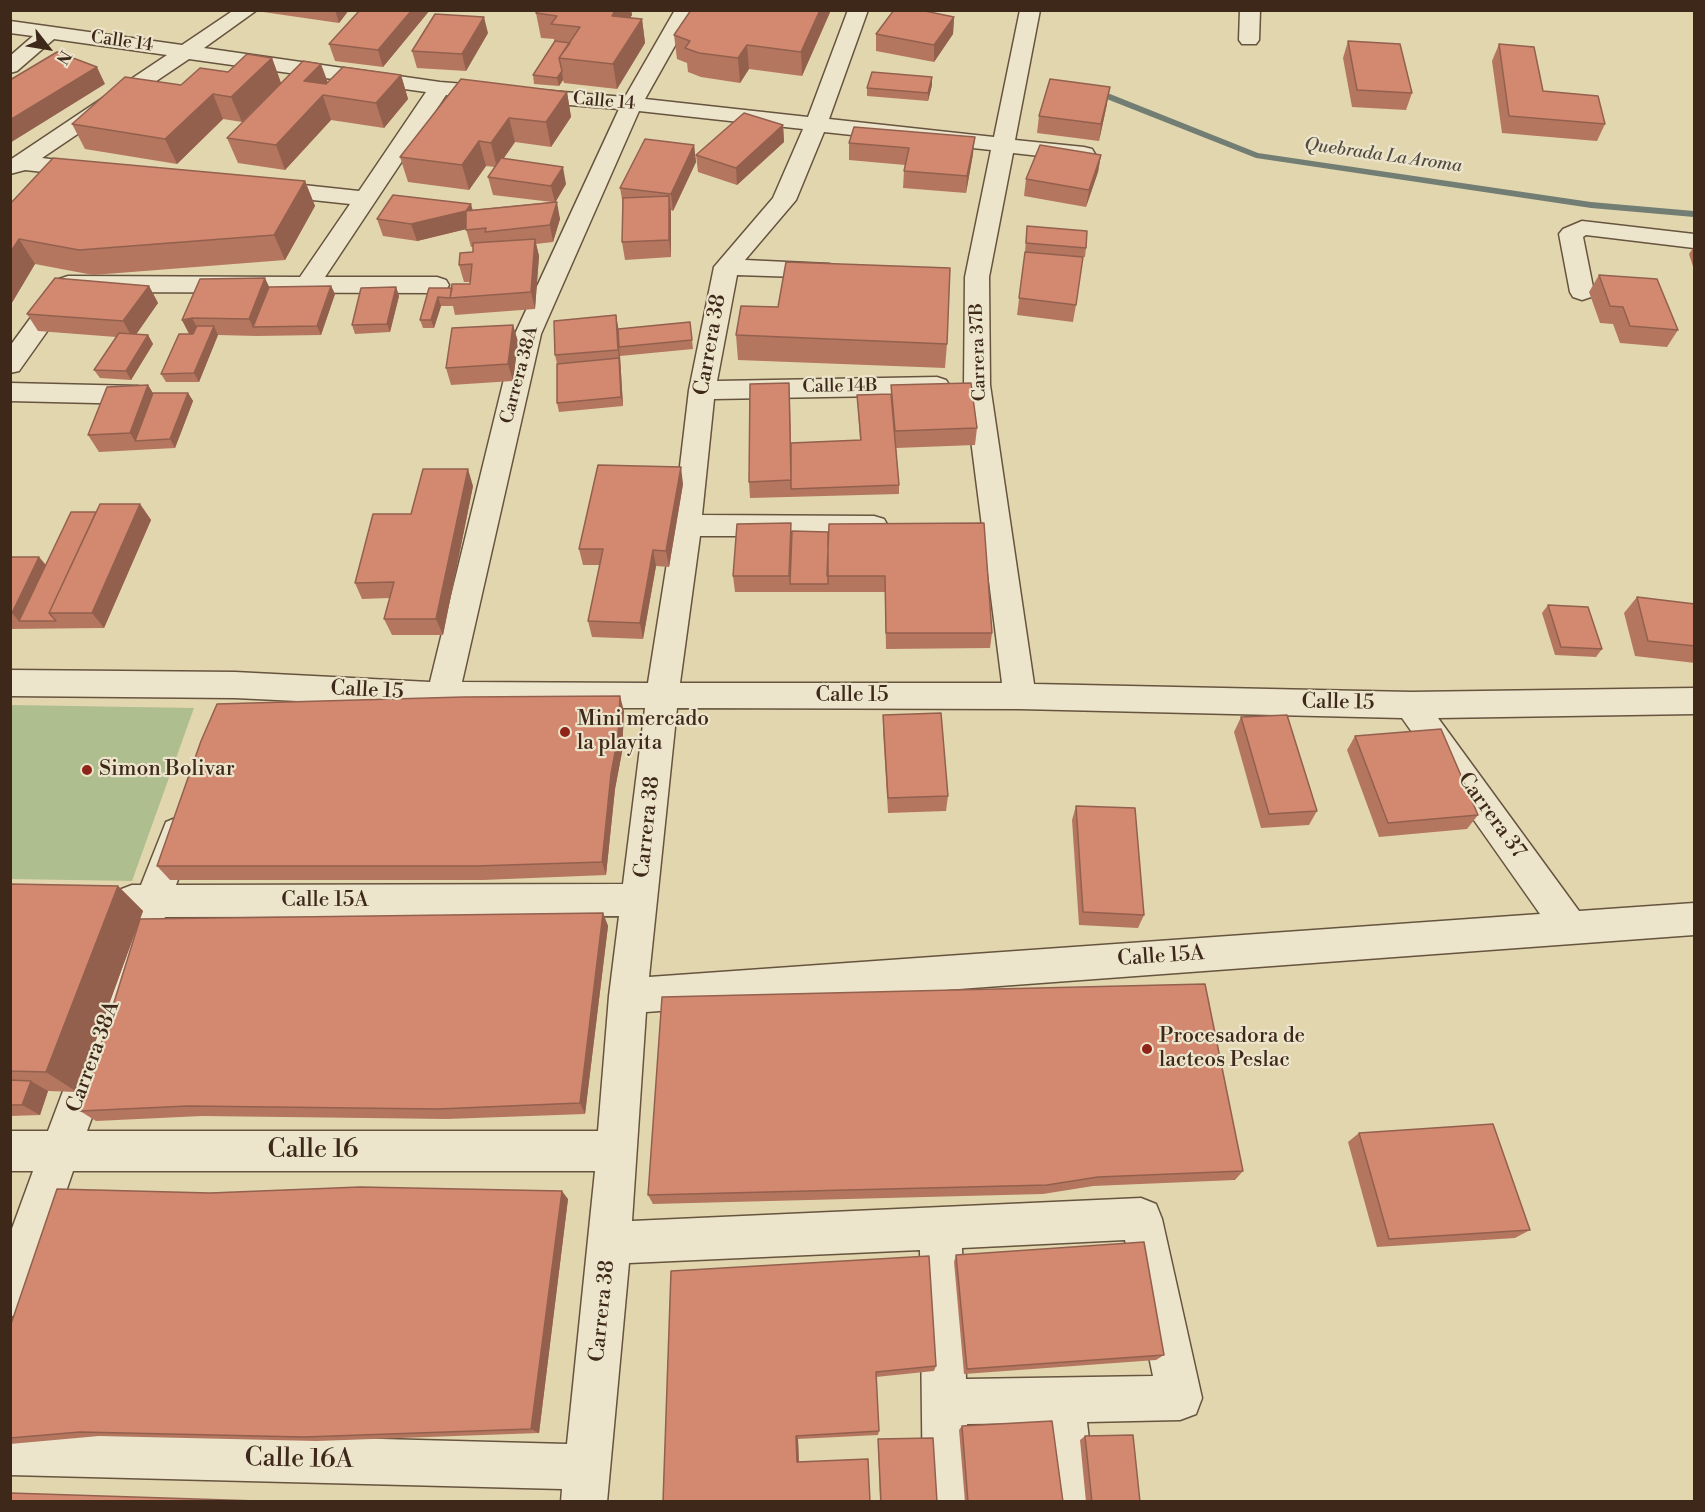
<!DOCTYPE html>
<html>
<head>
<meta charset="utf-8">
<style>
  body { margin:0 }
  #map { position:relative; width:1705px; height:1512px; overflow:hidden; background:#e2d6af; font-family:"Libre Bodoni",serif }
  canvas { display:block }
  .frame { position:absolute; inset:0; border:12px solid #3d281a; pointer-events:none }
  .north { position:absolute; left:18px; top:18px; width:60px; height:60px; -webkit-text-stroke:4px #ece4cb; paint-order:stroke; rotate:121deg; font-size:16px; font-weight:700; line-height:24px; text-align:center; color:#3d281a }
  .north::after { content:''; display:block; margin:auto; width:21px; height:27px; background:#3d281a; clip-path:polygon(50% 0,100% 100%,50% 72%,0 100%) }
</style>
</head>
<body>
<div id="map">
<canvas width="1705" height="1512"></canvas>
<div class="frame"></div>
<div class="north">N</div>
</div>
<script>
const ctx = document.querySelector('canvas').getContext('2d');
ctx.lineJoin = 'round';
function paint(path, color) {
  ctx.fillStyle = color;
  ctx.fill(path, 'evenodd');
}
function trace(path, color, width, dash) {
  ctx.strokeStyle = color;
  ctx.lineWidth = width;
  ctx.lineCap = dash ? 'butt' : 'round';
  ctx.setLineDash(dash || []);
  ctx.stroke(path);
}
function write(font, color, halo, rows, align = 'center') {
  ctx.font = font + ' "Libre Bodoni",serif';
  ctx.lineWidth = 4.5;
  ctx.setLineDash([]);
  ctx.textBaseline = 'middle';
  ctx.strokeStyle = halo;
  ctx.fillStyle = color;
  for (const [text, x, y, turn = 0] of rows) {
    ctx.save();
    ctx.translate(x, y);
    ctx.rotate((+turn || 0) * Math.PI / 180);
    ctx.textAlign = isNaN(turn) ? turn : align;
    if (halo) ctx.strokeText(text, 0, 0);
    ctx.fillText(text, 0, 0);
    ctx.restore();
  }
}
paint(new Path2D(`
  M11,705l183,3 -62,173 -121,-2z`), '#afbe8e');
paint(new Path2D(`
  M1089,88h6l163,65 333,49 103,9v6l-103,-9 -335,-50 -167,-66z`), '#727e74');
const minor = new Path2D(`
  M234,10h23l-53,38 236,34 185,15 50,-87h20l-50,89 163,18 40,-107h20l-39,109 165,18 26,-127h20l-25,130 69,7 8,2 3,5 -3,5 -8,2 -71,-8 -24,124 1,108 44,299 377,8 283,-4v26l-256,4 141,193 115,-8v32l-1048,77 -14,209 509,-23 15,6 6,15 40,179 -6,16 -16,6 -93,2 9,80h-46l-8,-79 -75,1 2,78h-46l-3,-252 -291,13 -22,239h-46l1,-13 -552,-14v-46l557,15 28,-273h-522l-48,140 -15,6v-83l23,-63h-23v-40h38l81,-215 -10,-4 -5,-11 5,-11 13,-5h9l25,-63 12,-5 12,5 5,10 -19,53 447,-1 22,-176h-202l-208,-10 -225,-2v-26l225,2 195,10 85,-348 104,-225 -173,-14 -121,182h112l9,3 3,5 -3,5 -9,3 -362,-1 -56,79 -9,2v-27l49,-67 9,-3 232,1 50,-73 -84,-9 -8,-2 -3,-5 3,-5 8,-2 93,10 67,-99 -237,-33 -147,99 56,7 3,5 -3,5 -8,2 -65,-7 -15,4v-14l157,-105 -113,-16 -37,32 -7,2v-17l23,-20 -23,-3v-12l172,24zM639,111l164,18 -30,69 -59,69 -25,123 -16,135 -25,158 -186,-1 79,-348zM824,132l167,18 -26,127 -1,108 38,298h-322l20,-147h174l10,-3 4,-7 -4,-7 -10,-3 -172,-1 12,-116 223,-4 9,-3 4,-6 -4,-6 -9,-3 -220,4 20,-106 92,3 9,-2 3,-5 -3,-5 -9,-2 -84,-4 51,-60zM677,708l343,1 382,9 138,196 -891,63zM619,916l-10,80 -11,135h-511l78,-214zM1125,1240l28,136 -187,3 -4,-131z
  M1240,10h20l-1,30 -3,4h-14l-3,-4z
  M1582,221l112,13v14l-108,-13 -3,2 11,55 -3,5 -9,3 -9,-3 -3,-5 -11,-58 4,-5z
  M10,383l128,3 9,3 4,6 -4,6 -9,3 -128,-3z`);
trace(minor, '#66543f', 3);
paint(minor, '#ece4cb');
paint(new Path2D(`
  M262,10h87l-10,13 -76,-11z
  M360,10h70l-47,57 -48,-6 -6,-17z
  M538,10h93l1,5 -2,3 12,1 3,24 -28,46 -53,-6 -1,-3 -4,6 -25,-2 -1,-9 21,-32v-4l-13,-1 -5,-25z
  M691,10h140l-29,66 -53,-7 -9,14 -39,-6 -13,-5 -1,-9 -10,-4 -3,-24z
  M954,17l-1,17 -19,28 -58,-11v-17z
  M488,33l-22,38 -49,-3 -5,-17z
  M1348,41l64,52 -6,17 -54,-3 -9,-49z
  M1499,44l44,47 62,33 -8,17 -95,-8 -10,-72z
  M272,58l9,25 -39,39 -19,-3 -46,45 -92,-15 -13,-25 109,-39 47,-13z
  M401,75l7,24 -24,29 -53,-8 -46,50 -47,-7 -11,-25 101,-55z
  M932,85l-4,16 -61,-5v-8z
  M567,92l4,25 -20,30 -36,-5 -12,17 63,25 -11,18 5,17 -7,23 -17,2 3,12 -4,53 -80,6 -2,-9h-12l-7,22h-11l-3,-8 9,-32h23l18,-4v-2h-6l-5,-17 14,-13v-5h-2l-5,-18 -49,12 -34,-5 -6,-17 175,-17 -59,-7 -5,-18 7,-10 -9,-1 -17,24 -61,-8 -8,-25z
  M1107,104l-8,37 -62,-8 2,-17z
  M783,125l1,17 -47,43 -39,-13 -2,-17z
  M849,143l124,11 -7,39 -63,-5 1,-17 1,-6 -56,-5z
  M694,145l2,17 -23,49 -2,-1v47l-46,3 -3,-18 1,-37 -3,-17z
  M1101,155l-3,17 -12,35 -62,-11 2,-17z
  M305,181l10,25 -30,54 -192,15 -58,-11 -25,42v-102z
  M1027,226l59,22 -1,9 -60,-5z
  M1695,245v28l-6,-19z
  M1025,252l51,53 -3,17 -56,-7z
  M1599,275l79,55 -11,17 -47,-4 -7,-19 -13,-1 -11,-31z
  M149,286l9,17 -22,31 12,1 5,9 -22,36 -31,-2 -6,-8 22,-33 -78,-6 -11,-17z
  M331,286l4,8 -14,41 -64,1 -39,-1 -19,47h-33l-5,-8 28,-40 -7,-14 87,-33z
  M396,287l3,9 -9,36 -35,2 -3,-9z
  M616,315l2,14 72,-7 3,27 -73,7 3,50 -64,6 -2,-9v-39l-2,-9z
  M513,325l5,17 -5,39 -62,4 -5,-17z
  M736,335l211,9 -2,24 -207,-8z
  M148,385l5,8h35l5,8 -18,47 -76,4 -11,-17z
  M891,385l86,43 -2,17 -79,3 3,37v9l-149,4 -1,-16 41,-82 1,43 69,-3 -3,-45 34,-1z
  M683,484l-14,83 -13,-1 -13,73 -51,-2 -4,-16 12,-56h-17l-4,-16z
  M473,486l-30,149h-51l-8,-16 6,-21 -28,1 -7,-16 56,-69z
  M140,504l11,16 -47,108 -94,1v-72h29l7,8 50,-53z
  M792,531l36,1 164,101 -2,15 -104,1 -1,-57h-150l-2,-16z
  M1637,597l58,7v59l-60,-7 -11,-43z
  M1548,605l54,44 -6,8 -41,-2 -13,-42z
  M624,711l-2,41 -7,37 -9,86 -123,5h-313l-13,-14z
  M883,715l65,81 -2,15 -58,2 -5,-83z
  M1241,717l76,94 -8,14 -48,3 -27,-96z
  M1355,736l123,79 -11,14 -88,8 -32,-87z
  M1076,806l68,109 -6,13 -59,-3 -7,-105z
  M10,884l108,2 25,25 -66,181 -29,-1 -8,24 -30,1z
  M603,913l5,13 -23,188 -138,5 -245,-3 -106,5 -16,-10z
  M1359,1133l171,97 -15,8 -138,9 -29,-105z
  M1243,1171l-8,9 -142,6 -50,8 -390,10 -5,-9z
  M210,1193l358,6 -29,234 -222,8 -218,-5 -89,8v-117z
  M956,1255l208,100 -8,5 -192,14 -10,-112z
  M671,1271l265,95 -2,5 -58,6 3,54 -1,4 -80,4 1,23 -136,40z
  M962,1426l101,76h-98l-6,-72z
  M1085,1436l55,66h-54l-6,-62z
  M878,1439l59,63h-57z`), '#b57660');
paint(new Path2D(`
  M335,10h14l-10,13z
  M412,10h18l-47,57 -5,-17z
  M615,10h16l1,5 -16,25 -4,-24z
  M820,10h11l-29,66 -1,-24z
  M484,17l4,16 -22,38 -4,-17z
  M954,17l-1,17 -19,28v-17z
  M642,19l3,24 -28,46 -4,-25z
  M747,45l2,24 -9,14 -2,-25z
  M272,58l9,25 -39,39 -11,-25z
  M321,64l9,24 -7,8 8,24 -46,50 -9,-25 28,-64z
  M97,67l8,17 -95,59v-23z
  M562,71l1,9 -4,6 -2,-8z
  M401,75l7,24 -24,29 -8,-25z
  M932,77v8l-4,16v-8z
  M1110,87l-3,17 -8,37 2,-17z
  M567,92l4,25 -20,30 -5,-25z
  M213,94l10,25 -46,45 -12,-25z
  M509,118l6,24 -18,26 -6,-25z
  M783,125l1,17 -47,43 -1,-17z
  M975,137l-2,17 -7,39 1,-17z
  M479,141l7,25 -17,24 -7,-25z
  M694,145l2,17 -23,49 -2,-17z
  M1101,155l-3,17 -12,35 3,-17z
  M563,167l3,17 -11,19 -4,-17z
  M305,181l10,25 -30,54 -11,-25z
  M669,196l2,17v44l-2,-17z
  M557,202l3,17 -7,23 -3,-17z
  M471,204l5,18 -5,6 -54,13 -6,-17z
  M19,239l16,25 -25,42v-53z
  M535,239l4,17 -4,53 -4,-17z
  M265,278l8,17 -20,32 -4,-8z
  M149,286l9,17 -25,36 -10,-18z
  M331,286l4,8 -14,41 -4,-9z
  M396,287l3,9 -9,36 -3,-8z
  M438,297l3,9 -7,22 -3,-8z
  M616,315l3,17v15l1,9 3,50 -2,-9z
  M192,318l9,17 -10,2 -9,-17z
  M513,325l5,17 -5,39 -5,-17z
  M214,326l4,9 -19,47 -5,-9z
  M148,335l5,9 -22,36 -5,-9z
  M148,385l10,17 -23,39 -5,-8z
  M188,393l5,8 -18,47 -5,-9z
  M681,467l2,17 -14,83 -3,-16z
  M468,469l5,17 -30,149 -7,-16z
  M140,504l11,16 -47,108 -12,-15z
  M653,550l3,16 -13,73 -3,-16z
  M39,557l13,16 -33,48 -7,-8z
  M620,696l4,15 -2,41 -7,37 -9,86 -4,-13z
  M118,886l25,25 -66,181 -31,-20z
  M603,913l5,13 -23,188 -5,-11z
  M31,1081l17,10 -8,24 -18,-10z
  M562,1191l6,8 -29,234 -8,-4z
  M796,1436l2,3 1,26 -2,-3z`), '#93604e');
const building = new Path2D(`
  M360,10h52l-34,40 -49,-6z
  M538,10h77l-3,6 30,3 -29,45 -54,-6 21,-31 -29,-3 6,-8 -21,-3z
  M691,10h129l-19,42 -54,-7 -9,13 -39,-5 -14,-5 5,-7 -16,-6z
  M894,10h26l34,7 -20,28 -58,-11z
  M435,14l49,3 -22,37 -50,-3z
  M555,41l15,2 -11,15 3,13 -5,7 -24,-3z
  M1348,41l52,3 12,49 -55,-3z
  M1499,44l35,3 9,44 55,5 7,28 -96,-8z
  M57,52l40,15 -87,53v-40z
  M247,54l25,4 -41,39 -18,-3 -48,45 -93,-15 53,-47 56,8 19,-17 28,4z
  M303,61l18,3 -17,17 22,3 17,-17 58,8 -25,28 -53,-8 -47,50 -49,-7z
  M872,72l60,5 -4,16 -61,-5z
  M461,79l106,13 -21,30 -37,-4 -18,25 -12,-2 -17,24 -62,-8z
  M1050,79l60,8 -9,37 -62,-8z
  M744,113l39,12 -47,43 -40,-13z
  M854,127l121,10 -8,39 -63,-5 5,-23 -60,-5z
  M645,139l49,6 -23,49 -51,-6z
  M1040,145l61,10 -12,35 -63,-11z
  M53,158l252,23 -31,54 -195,15 -60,-11 -9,14v-49z
  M501,158l62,9 -12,19 -63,-9z
  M393,195l78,9 -5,7 91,-9 -7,23 -65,7 1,-4 -20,2v-19l-55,13 -34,-5z
  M669,196v44l-47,2 1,-44z
  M1027,226l60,5 -1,17 -60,-5z
  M535,239l-4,53 -81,6 2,-14h18l2,-20 -13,1 1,-12 13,-1v-9z
  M1025,252l58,5 -7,48 -57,-7z
  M786,262l164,6 -3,76 -211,-9 5,-29 37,1z
  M1599,275l58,4 21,51 -48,-4 -7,-19 -13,-1z
  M55,278l94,8 -26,35 -96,-7z
  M265,278l-16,41 -57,-1 -10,2 18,-41z
  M331,286l-14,40 -64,1 16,-40z
  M396,287l-9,37 -35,1 9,-37z
  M429,288h23l-2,10 -12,-1 -7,23h-11z
  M616,315l2,35 -63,5 -1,-34z
  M690,322l2,18 -73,7 -1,-18z
  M513,325l-5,39 -62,4 6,-40z
  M197,326h17l-20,47 -33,1 18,-40h14z
  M119,333l29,2 -22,36 -32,-1z
  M619,358l2,39 -64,6v-39z
  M789,383l2,97 -42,2 1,-98z
  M971,383l6,45 -82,3 -4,-46z
  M148,385l-18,48 -42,2 19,-48z
  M153,393h35l-18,46 -35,2z
  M891,394l8,91 -108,4v-46l70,-3 -4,-45z
  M598,465l83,2 -15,84 -13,-1 -13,73 -52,-2 15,-72h-24z
  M423,469h45l-32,150h-52l10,-37 -39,1 18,-69h38z
  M100,504h40l-48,109h-43z
  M71,512h25l-47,101 7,8h-37z
  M791,523l-2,53h-56l4,-52z
  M984,523l8,110h-106l-1,-57h-58l2,-52z
  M792,531l36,1v52h-38z
  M10,557h29l-27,56h-2z
  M1637,597l58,7v42l-47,-5z
  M1548,605l40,2 14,42 -41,-2z
  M620,696l-2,41 -7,37 -9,88 -126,4h-319l44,-125 16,-37 246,-7z
  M941,713l7,83 -60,2 -5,-83z
  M1287,715l30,96 -48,3 -28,-97z
  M1441,729l37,86 -90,8 -33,-87z
  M1076,806l59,2 9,107 -61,-3z
  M10,884l108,2 -72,186 -36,-1z
  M603,913l-23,190 -142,6 -250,-3 -108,5 60,-192z
  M1205,984l38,187 -145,6 -51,8 -399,10 14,-198z
  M10,1080l21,1 -9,24h-12z
  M1493,1124l37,106 -141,9 -30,-106z
  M360,1187l202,4 -31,238 -227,8 -224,-5 -70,6v-111l47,-138 153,4z
  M1144,1242l20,113 -197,14 -11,-114z
  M929,1256l7,110 -60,6 3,59 -83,5 1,26 71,-3 2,43h-207l8,-231z
  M1052,1421l11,81h-95l-6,-76z
  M1133,1435l7,67h-48l-7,-66z
  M933,1438l4,64h-56l-3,-63z
  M10,1493l279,9h-279z`);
paint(building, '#d28970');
trace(building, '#93604e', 1.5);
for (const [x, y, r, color] of [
  [565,732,6,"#8f2418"],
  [87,770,6,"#8f2418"],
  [1147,1049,6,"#8f2418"]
]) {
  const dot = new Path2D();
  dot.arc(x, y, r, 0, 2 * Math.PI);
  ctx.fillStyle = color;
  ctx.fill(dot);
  trace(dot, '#ece4cb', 2);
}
write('18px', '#3d281a', '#ece4cb', [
  ["Calle 14",122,42,8],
  ["Calle 14",604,102,5],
  ["Carrera 37B",979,352,-92],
  ["Carrera 38A",520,375,-75],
  ["Calle 14B",840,387,-1]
]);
write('italic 18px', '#534c40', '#ece4cb', [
  ["Quebrada La Aroma",1383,156,8]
]);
write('21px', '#3d281a', '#ece4cb', [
  ["Carrera 38",711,345,-80],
  ["Calle 15",367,691,3],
  ["Calle 15",852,696],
  ["Calle 15",1338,703,1],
  ["Carrera 37",1491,816,54],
  ["Carrera 38",648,827,-84],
  ["Calle 15A",325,901],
  ["Calle 15A",1161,957,-4],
  ["Carrera 38A",94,1057,-70],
  ["Carrera 38",603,1311,-84]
]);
write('21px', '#3d281a', '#ece4cb', [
  ["Mini mercado",577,720],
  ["la playita",577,744],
  ["Simon Bolivar",99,770],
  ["Procesadora de",1159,1037],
  ["lacteos Peslac",1159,1061]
], 'left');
write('26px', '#3d281a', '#ece4cb', [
  ["Calle 16",313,1151],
  ["Calle 16A",299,1460,1]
]);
</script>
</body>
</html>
